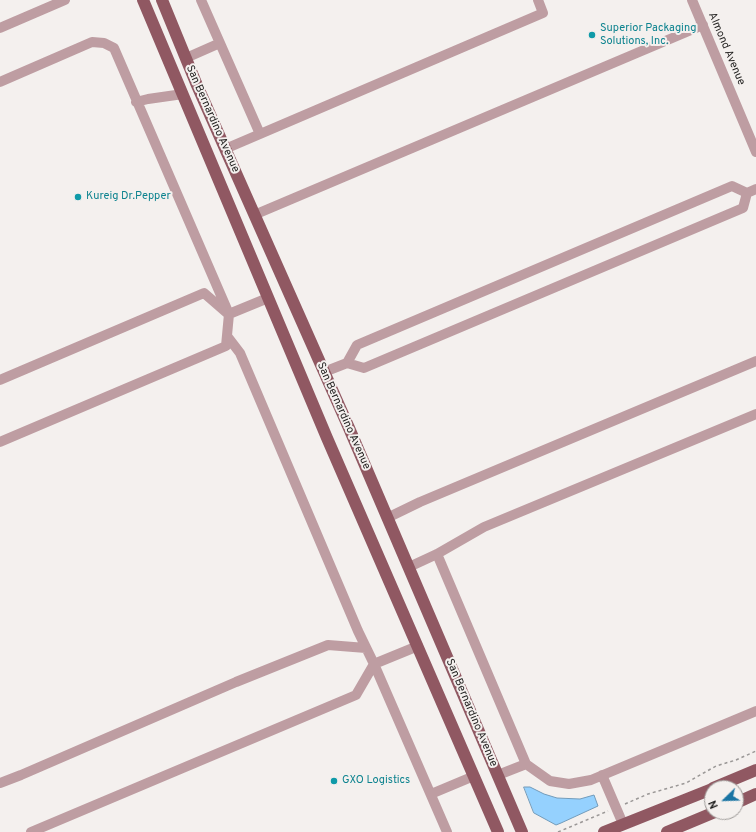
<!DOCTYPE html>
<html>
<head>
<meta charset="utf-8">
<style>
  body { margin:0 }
  #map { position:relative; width:756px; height:832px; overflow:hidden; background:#f4f0ee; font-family:Overpass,sans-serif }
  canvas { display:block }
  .north { position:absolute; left:704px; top:780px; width:40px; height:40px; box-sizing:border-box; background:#f4f0ee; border:1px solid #9f9c9a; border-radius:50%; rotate:247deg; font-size:11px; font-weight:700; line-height:16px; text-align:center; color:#1f1e1d }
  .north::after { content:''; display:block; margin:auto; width:14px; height:18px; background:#1a74a3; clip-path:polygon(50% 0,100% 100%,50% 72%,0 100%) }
</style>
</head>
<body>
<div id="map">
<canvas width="756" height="832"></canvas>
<div class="north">N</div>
</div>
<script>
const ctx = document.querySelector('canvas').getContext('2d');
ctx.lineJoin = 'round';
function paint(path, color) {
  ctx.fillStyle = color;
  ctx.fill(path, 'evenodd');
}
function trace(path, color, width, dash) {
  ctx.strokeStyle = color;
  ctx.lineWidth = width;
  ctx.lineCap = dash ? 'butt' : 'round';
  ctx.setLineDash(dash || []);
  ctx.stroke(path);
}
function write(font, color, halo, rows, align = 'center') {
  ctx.font = font + ' Overpass,sans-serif';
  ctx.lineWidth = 4;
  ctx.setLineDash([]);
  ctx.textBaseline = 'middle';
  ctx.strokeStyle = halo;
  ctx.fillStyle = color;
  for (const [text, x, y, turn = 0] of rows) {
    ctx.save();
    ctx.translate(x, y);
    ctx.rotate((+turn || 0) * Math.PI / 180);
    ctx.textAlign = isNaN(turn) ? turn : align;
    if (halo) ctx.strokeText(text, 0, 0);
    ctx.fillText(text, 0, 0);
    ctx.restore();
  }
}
const water = new Path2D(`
  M524,787h6l14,7 13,4 23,1 14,-4 4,11 -37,17 -5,2 -22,-12z`);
paint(water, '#95d1fe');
trace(water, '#729bba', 1);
trace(new Path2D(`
  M625,804l23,-10 38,-11 30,-17 20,-6 20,-9
  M558,832l50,-21`), '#9a9796', 1.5, [3, 3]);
trace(new Path2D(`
  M201,0l59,134
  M692,0l64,152
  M0,28l65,-28
  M186,58l34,-15
  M0,82l92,-40 12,1 10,5 115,266 -3,32 -226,96
  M136,102l12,-3 35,-5
  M225,149l318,-136 -5,-13
  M254,215l449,-190
  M229,314l39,-16
  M227,336l13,17 118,278 16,33 73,168
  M347,363l10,-18 375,-159 15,7
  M324,372l23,-9 17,5 379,-160 4,-15 9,-4
  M0,380l204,-87 23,20
  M387,518l33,-16 336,-141
  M437,554l89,210 24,17 19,3 22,-4 165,-69
  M409,567l28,-13 47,-27 272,-113
  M498,775l28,-11
  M602,775l21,49
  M0,783l21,-8 215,-93 92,-37 38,3
  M431,794l43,-18
  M31,832l325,-137 18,-31 44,-18`), '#be9da2', 10);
trace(new Path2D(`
  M143,0l184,438 171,394
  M162,0l34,83 153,345 173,404
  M713,788l43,-18
  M736,803l20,-9
  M604,832l108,-43
  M667,832l48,-20`), '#905862', 12);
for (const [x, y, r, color] of [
  [592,35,4,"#0f9aa8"],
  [78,197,4,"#0f9aa8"],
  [334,781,4,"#0f9aa8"]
]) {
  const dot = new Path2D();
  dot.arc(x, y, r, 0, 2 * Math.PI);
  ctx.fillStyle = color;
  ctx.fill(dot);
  trace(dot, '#f4f0ee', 1.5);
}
write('11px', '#0d838f', '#f4f0ee', [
  ["Superior Packaging",600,29],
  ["Solutions, Inc.",600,42],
  ["Kureig Dr.Pepper",86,197],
  ["GXO Logistics",342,781]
], 'left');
write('11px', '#1f1e1d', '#f4f0ee', [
  ["Almond Avenue",726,49,67],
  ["San Bernardino Avenue",212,119,66],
  ["San Bernardino Avenue",343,416,66],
  ["San Bernardino Avenue",471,713,67]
]);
</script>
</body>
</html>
